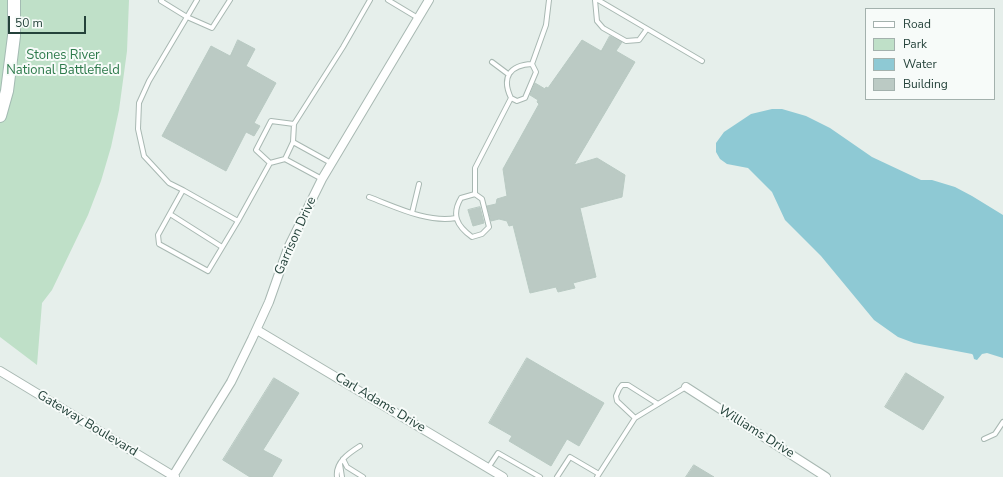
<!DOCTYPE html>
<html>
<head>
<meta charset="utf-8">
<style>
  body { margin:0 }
  #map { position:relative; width:1003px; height:477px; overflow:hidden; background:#e6efeb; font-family:"Nunito Sans",sans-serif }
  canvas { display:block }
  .legend { position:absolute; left:865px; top:8px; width:130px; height:92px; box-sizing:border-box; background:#f7fbf9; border:1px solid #a3b1ad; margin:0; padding:5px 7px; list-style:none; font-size:12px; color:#24423a }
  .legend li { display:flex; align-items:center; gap:8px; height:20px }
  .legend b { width:20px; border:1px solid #a3b1ad }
  .scale { position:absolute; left:8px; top:16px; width:78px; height:18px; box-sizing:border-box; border:2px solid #24423a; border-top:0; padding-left:5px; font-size:12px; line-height:14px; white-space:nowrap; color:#24423a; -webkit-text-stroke:3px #f7fbf9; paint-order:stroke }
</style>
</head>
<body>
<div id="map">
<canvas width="1003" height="477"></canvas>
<ul class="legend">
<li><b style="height:5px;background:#fff"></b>Road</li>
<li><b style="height:11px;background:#bfe0c8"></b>Park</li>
<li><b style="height:11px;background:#8ec9d4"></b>Water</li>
<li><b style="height:11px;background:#bbcac4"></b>Building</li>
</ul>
<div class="scale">50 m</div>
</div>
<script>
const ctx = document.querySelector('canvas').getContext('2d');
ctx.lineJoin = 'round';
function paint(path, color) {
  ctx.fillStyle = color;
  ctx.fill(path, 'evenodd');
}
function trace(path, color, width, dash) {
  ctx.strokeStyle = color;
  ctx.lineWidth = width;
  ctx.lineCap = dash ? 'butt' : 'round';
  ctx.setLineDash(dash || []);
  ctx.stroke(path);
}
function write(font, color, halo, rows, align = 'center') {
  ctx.font = font + ' "Nunito Sans",sans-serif';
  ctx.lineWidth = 4;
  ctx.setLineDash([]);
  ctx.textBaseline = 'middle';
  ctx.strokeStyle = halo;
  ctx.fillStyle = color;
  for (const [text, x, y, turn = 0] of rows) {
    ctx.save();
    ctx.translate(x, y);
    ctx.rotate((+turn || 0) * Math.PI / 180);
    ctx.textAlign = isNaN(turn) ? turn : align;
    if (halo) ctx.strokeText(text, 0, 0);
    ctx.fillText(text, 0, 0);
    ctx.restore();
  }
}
paint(new Path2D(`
  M0,0h129l-2,51 -8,59 -8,37 -10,34 -13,34 -36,75 -10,13 -5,62 -37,-28z`), '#bfe0c8');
paint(new Path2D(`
  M772,109h10l24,7 24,12 42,29 49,23h11l23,7 17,9 31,19v143l-16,-5 -5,1 -5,6 -3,-1 -1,-4 -1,-1 -58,-11 -16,-6 -24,-17 -53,-64 -36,-36 -13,-28 -24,-24 -21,-4 -7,-5 -4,-7v-9l8,-11 27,-18z`), '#8ec9d4');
const building = new Path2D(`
  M610,36l12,6 -6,9 19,11 -61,103 23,-7 28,17 -3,22 -42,11 16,69 -23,6 2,5 -17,4 -2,-5 -26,6 -17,-68 -4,1 -2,-5 -8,-2 -8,2 -4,-15 9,-2 1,-5 10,-3 -4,-27 36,-65 -2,-2 1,-2 -8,-5 5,-12 10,6 1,-2 2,1 34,-48 19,11z
  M238,40l17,9 -9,17 30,17 -22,40 6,3 -6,10 -8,-4 -20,39 -64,-35 49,-90 19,10z
  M480,207l4,16 -11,3 -5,-16z
  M527,358l77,45 -25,43 -12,-7 -16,27 -42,-25 3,-5 -23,-13z
  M906,373l38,24 -21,33 -38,-23z
  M274,378l25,15 -36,57 19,10 -10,17h-22l-27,-17z
  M694,465l20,12h-28z`);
paint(building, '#bbcac4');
trace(building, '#b8c9c2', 1);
const lane = new Path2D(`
  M162,0l-1,1 26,16 -38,64 -10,22 -1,26 6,27 25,27 14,7 -25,45 1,9 49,27 30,-50 32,-58 15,-4 37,20
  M197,0l-10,17 25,11 18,-28
  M388,0l30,18
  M595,0l2,21 6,7 23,13 13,-1 8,-11
  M598,0l104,61
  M492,62l16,12
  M532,64c-22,1 -31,13 -21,34l6,3 8,-3 11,-26 -4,-8 14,-39 3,-25
  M285,159l8,-17
  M270,163l-14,-13 15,-29 23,3
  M331,163l-38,-21 1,-18 49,-77 27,-47
  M183,190l55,31
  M475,194l-14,4c-10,17 -4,28 11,39l10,-3 7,-7 -7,-28 -7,-5v-26l36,-70
  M369,197c27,10 58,26 87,21
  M412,213l7,-29
  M170,214l52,33
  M635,418l-18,-17 -1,-5 3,-7 3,-4h6l30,19
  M984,439l11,-5 8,-12
  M343,459l4,8 16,10
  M340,464l2,13
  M488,468l10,-15 42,24
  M337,477c-2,-15 12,-24 23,-31
  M557,477l13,-20 29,17
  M597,477l38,-59 51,-31`);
const street = new Path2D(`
  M257,330l246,147
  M0,371l175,106
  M686,387l140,90
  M173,476l58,-94 21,-43 17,-37 19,-54 34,-69 107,-179`);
const secondary = new Path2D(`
  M0,116l7,-25 7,-55v-36`);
trace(lane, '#a8b8b2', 6);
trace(street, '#a8b8b2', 10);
trace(secondary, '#a4bbb3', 14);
trace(lane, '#fff', 4);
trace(street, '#fff', 8);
trace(secondary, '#fff', 12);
write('13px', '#2d7a4b', '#f7fbf9', [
  ["Stones River",63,56],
  ["National Battlefield",63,71]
]);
write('13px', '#24423a', '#f7fbf9', [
  ["Garrison Drive",296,236,-66],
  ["Carl Adams Drive",380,403,31],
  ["Gateway Boulevard",87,424,31],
  ["Williams Drive",756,432,32]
]);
</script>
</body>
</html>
